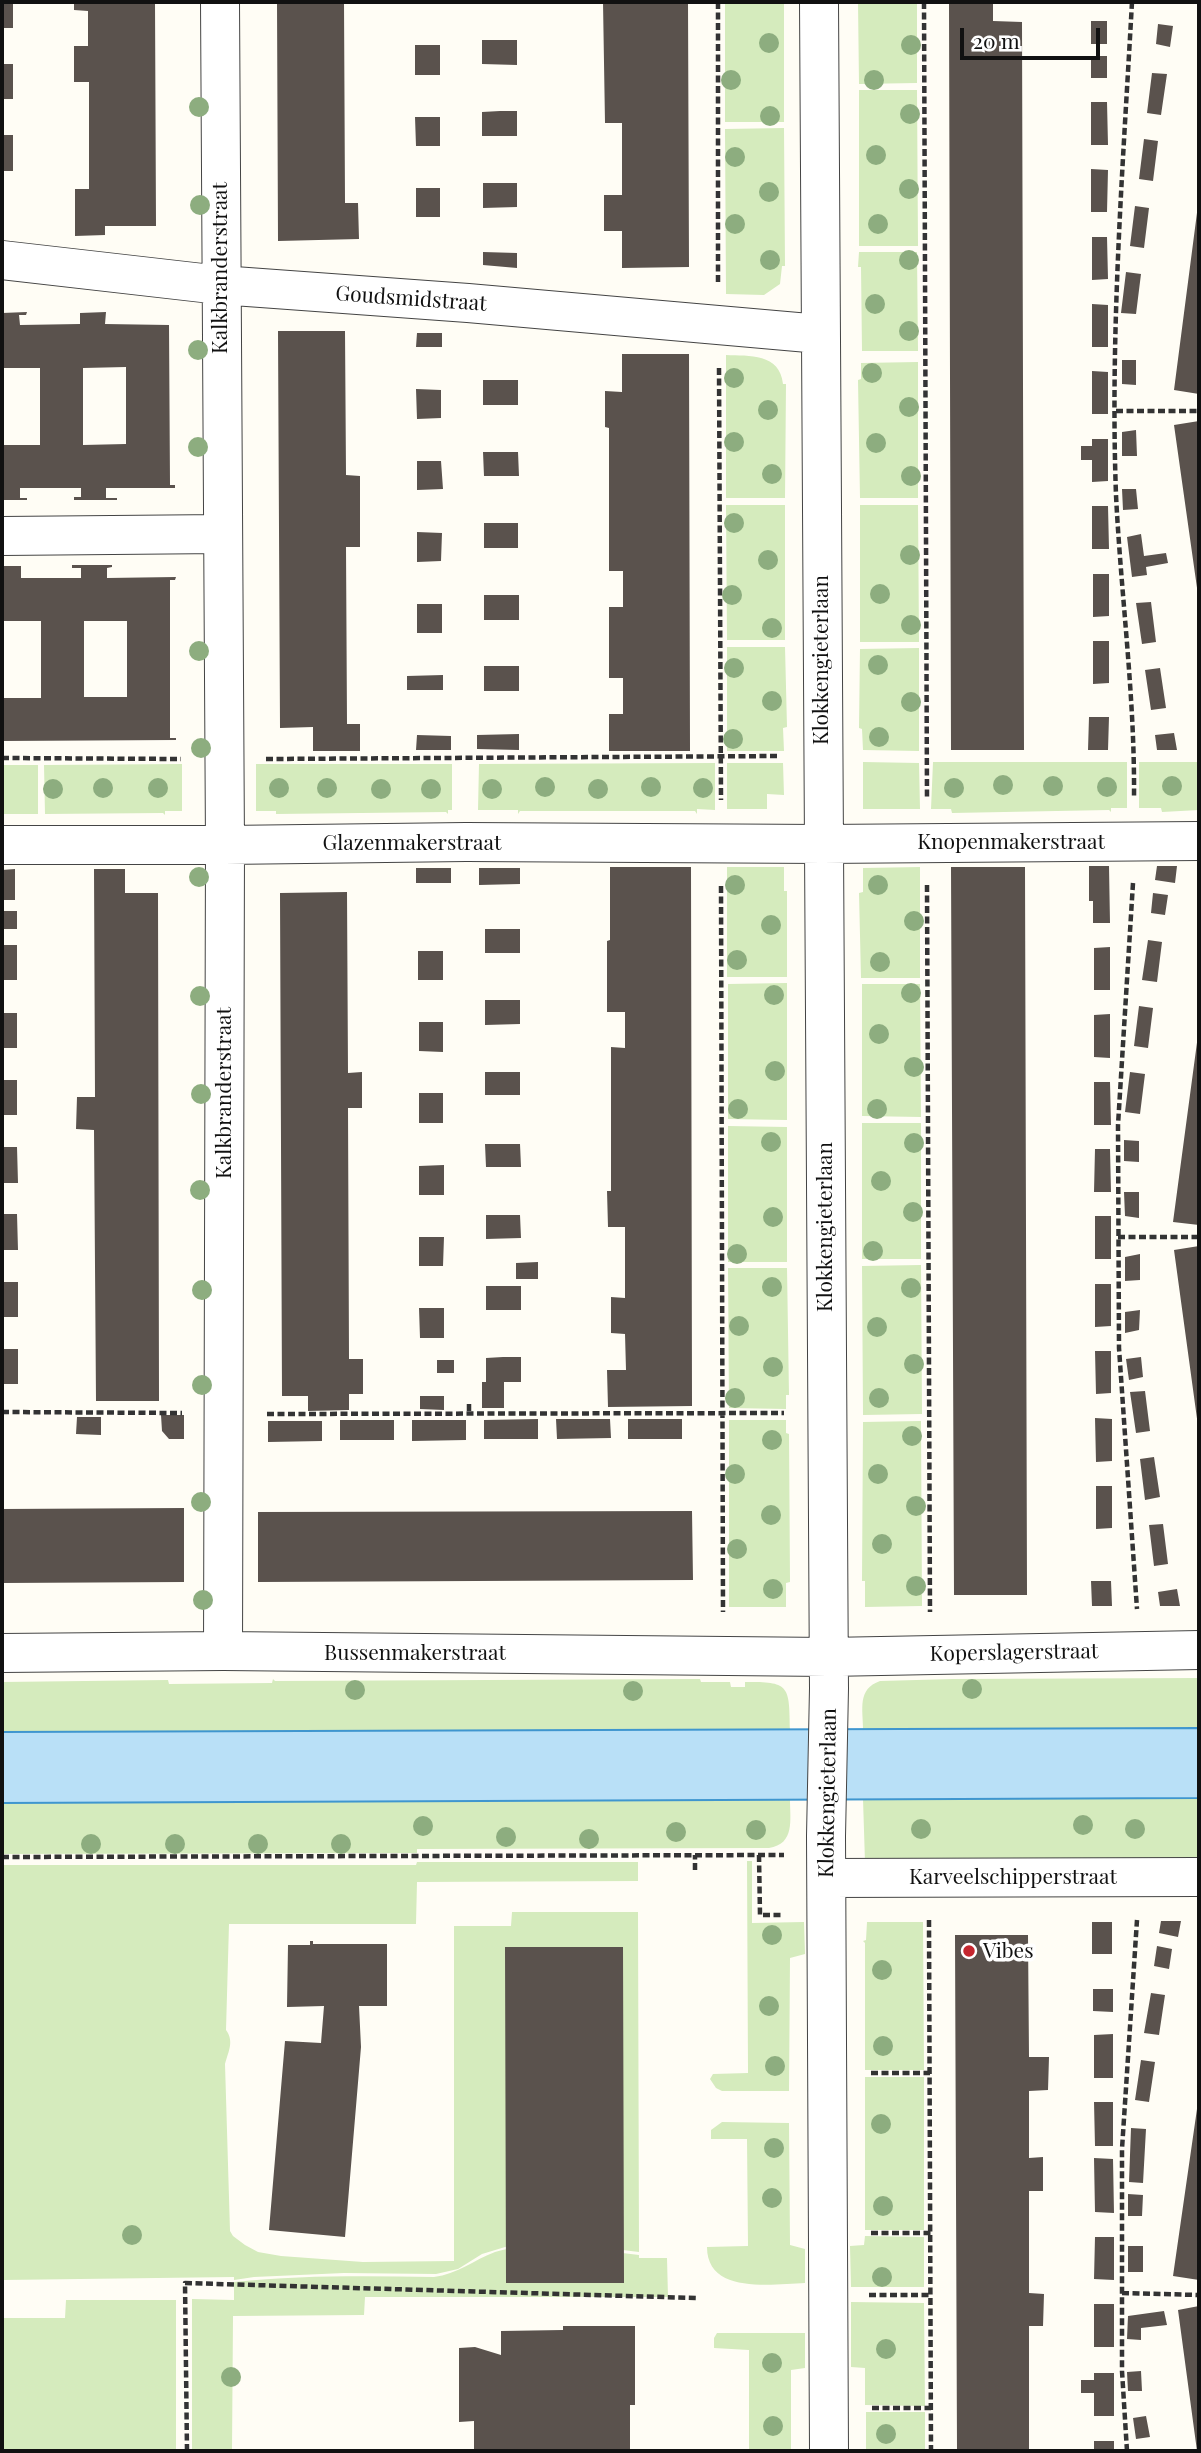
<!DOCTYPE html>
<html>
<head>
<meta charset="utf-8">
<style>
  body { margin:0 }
  #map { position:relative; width:1201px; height:2453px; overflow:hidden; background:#fffdf5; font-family:"Playfair Display",serif }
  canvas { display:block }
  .frame { position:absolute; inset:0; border:4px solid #111; pointer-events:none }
  .scale { position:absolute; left:960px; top:28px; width:140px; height:32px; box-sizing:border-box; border:4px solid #111; border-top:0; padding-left:9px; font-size:21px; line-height:24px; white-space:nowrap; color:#111; -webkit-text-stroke:5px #fff; paint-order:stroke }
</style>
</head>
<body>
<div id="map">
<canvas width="1201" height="2453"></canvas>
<div class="frame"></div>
<div class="scale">20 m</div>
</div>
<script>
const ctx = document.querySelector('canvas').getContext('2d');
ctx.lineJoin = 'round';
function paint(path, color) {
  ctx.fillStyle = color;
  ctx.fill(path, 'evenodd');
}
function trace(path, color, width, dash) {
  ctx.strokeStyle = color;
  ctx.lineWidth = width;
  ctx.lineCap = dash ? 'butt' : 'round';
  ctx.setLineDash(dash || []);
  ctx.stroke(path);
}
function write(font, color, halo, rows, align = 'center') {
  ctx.font = font + ' "Playfair Display",serif';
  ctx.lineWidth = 7;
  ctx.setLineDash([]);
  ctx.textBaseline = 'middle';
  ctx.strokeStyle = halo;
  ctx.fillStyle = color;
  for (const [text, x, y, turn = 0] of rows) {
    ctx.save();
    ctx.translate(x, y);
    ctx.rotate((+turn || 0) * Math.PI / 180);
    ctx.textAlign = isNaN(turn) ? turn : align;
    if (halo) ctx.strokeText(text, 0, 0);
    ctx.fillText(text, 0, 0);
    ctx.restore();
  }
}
paint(new Path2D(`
  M725,2h59v120h-59z
  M858,2h59v81l-58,1z
  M859,90h58l1,156h-59z
  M784,128l1,138h-3l-2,18 -16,11 -38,-1 -1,-165z
  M859,252h58l1,99h-56l-1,-84h-3z
  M726,355c23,1 54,-2 57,29h3l-1,114h-59z
  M918,362v136h-58l-2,-118 3,-1v-16z
  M726,505h59v135h-58z
  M860,505h58l1,137h-59z
  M727,647h58l2,80 -4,1 1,23h-57z
  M919,648v103l-56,-1 -1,-21 -3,-1 1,-79z
  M863,762l56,1 1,46h-57z
  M933,762h194v46h-16v4l-2,-2 -157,3 -1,-4h-20z
  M1139,762h60v48l-37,2 -1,-4h-22z
  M715,763v47l-18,-1v5l-2,-3h-175l-2,3v-4h-40l1,-46z
  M727,763h56l1,32 -17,-1v15h-40z
  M182,764v47h-17v4l-2,-2 -118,1 -1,-49z
  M256,764h196v46h-4v4l-2,-2 -170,2v-3h-20z
  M2,765h36v49h-36z
  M727,867h57v24h3v86h-60z
  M920,867v111h-59l-2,-85 4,-1v-24z
  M787,983v137l-59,-1v-135z
  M862,984h58l1,133 -59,-1z
  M862,1123h59v136h-59z
  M728,1126l59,1v135h-59z
  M921,1265l1,149 -59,1 -1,-149z
  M728,1268h59l2,127h-3v14l-57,-1z
  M729,1420h57v13l3,1 1,148 -4,1v24h-57z
  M921,1421l1,185 -57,1v-26h-3l1,-159z
  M1199,1678v50l-336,1c0,-20 -6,-40 17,-48l73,-2z
  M273,1679l2,2 425,-2 1,3h29l1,5h14v-5c46,-1 44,5 45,48l-788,2v-50l166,-2 1,4 103,-1z
  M1199,1798v63l-334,1 -2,-63z
  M790,1800c0,20 5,44 -21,48l-352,1v4l-415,1v-51z
  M747,1861h5v62l52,-1 1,32 -15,4 -1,133h-67l-6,-3 -6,-9 3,-5 35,-1z
  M417,1862h221v19l-221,1 -1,42h-187l-3,106c8,11 3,20 -1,34l5,167 3,5 12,9 13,7 23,4 82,6 91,-1v-335h57l1,-14h126l1,340 -82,-10 -42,2 -33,10 -24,15 -22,5 -92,-1 -90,4 -20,3v-3l-232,3v-415h414z
  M867,1922h56l1,148h-59v-127l-2,-2 3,-1z
  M865,2077h59v153h-59z
  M722,2122l67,1 1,122 15,4v34c-32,1 -98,12 -98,-36l41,-1 -1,-107h-36v-9z
  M865,2236l59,1v50h-73l-1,-41 14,-1z
  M556,2245l83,10v3h28l1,39h-303l-1,18 -131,1 -1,135h-40v-152l42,1v-18c67,-7 133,-6 200,-5 23,-3 40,-17 61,-25 20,-6 40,-6 61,-7z
  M66,2300h110v151h-174v-133h63z
  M851,2302l73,1 1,103 -60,-1v-37l-14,-1z
  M717,2333h88v35l-14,2v81h-42v-101l-35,-2v-10z
  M866,2412h59v39h-59z`), '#d5ebbd');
const water = new Path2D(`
  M1199,1728v70l-1197,5v-71z`);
paint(water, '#b9e0f7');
trace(water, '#3f96cf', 2);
paint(new Path2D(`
  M2,2h11v26h-11z
  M74,2h81l1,224h-51v9l-30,1v-47h14v-107h-15v-36h14v-35l-14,-1z
  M277,2h67l1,201h13l1,36 -81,2z
  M603,2h85l1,265 -67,1v-37h-18v-36h18v-72h-17z
  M949,2h44v19l29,1 2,728h-73z
  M1091,21h16v23h-16z
  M1158,24l15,2 -3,21 -14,-3z
  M482,40h35v25l-35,-1z
  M415,45h25v30h-25z
  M1091,56h16v22h-16z
  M2,64h11v35h-11z
  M1152,73l15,1 -6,41 -14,-2z
  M1091,102h16l1,43h-17z
  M500,111h17v25h-35v-24z
  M415,117h25v29h-24z
  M2,135h11v36h-11z
  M1144,139l14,2 -5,40 -14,-2z
  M1091,169l17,1 -1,42h-16z
  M483,183h34v24l-34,1z
  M416,188h24v29h-24z
  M1198,205h1v189l-25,-4z
  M1135,206l14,2 -5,40 -14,-2z
  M1092,237h15l1,42 -16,1z
  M483,252l34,1v15l-34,-3z
  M1126,272l15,2 -5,40 -15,-1z
  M1092,304l16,1v42h-16z
  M27,312l-1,3h-7l1,10 60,-1v-11l26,-1 -1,12 64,1 1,160h5v3h-69v10h11v2h-43v-3h7v-9h-61v10h7v2h-25v-55h38v-77h-38v-55zM126,367v77l-43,1v-77z
  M278,331h67l1,144 14,1v71h-14l1,177h13v27h-47v-24l-33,1z
  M417,333h25v14h-26z
  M622,354h67l1,397h-81v-37h14v-36h-14v-71h14v-36h-14v-143l-4,-1v-36l17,1z
  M1122,360h14v25l-14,-1z
  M1092,371l16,1v42h-16z
  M483,380h35v25h-35z
  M416,389l25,1v28l-24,1z
  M1199,421v173l-1,1 -24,-170z
  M1136,430l1,26h-15v-24z
  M1092,439h16v42l-16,1v-22h-11v-14h11z
  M483,452h35l1,24h-35z
  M417,461h24l2,28 -26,1z
  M1122,489h14l2,20 -15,1z
  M1092,506h16l1,43h-17z
  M484,523h34v25h-34z
  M417,532l25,1 -1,28 -24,1z
  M1141,534l3,22 22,-3 2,10 -22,4 1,8 -15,2 -5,-40z
  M72,565h40v2l-5,1v10l69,-1 -1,3h-5v158h6v2l-174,1v-43h39v-77h-39v-55h19v12h60v-10h-9zM84,621h43v76h-43z
  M1093,574h16v42l-16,1z
  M484,595h35v25h-35z
  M1151,602l5,40 -14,2 -6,-41z
  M417,604h25v29h-25z
  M1093,641h16v42l-16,1z
  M484,666h35v25h-35z
  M1160,668l6,40 -15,2 -6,-40z
  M443,675v15h-36v-14z
  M1089,717h20l-1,33h-20z
  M1174,733l3,17h-20l-2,-15z
  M519,734v16l-42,-1v-14z
  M417,735l34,1v14h-35z
  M1089,866h20l1,57h-17v-22h-4z
  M1157,866h20l-2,17 -20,-3z
  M610,867h81l1,539 -84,1 -1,-37h19l-1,-36 -14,-1v-36l14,1v-71h-17l-1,-36h4v-144l14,1v-36h-18v-71l3,-1z
  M951,867h74l2,728h-73z
  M416,868h35v15h-35z
  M479,868h41v16l-41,1z
  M15,869v31h-13v-30z
  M94,869h31v24h33l1,508h-63l-2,-271 -18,-1 1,-32h18z
  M347,892l1,181 14,-1v36h-14l1,251h14v35h-14v16l-41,1v-15h-26l-2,-503z
  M1153,893l15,2 -3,20 -14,-2z
  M2,911h15v18h-15z
  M485,929h35v24h-35z
  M1148,940l14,2 -5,40 -15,-2z
  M2,945h15v35h-15z
  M1110,947v43h-16v-42z
  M418,951h25v29h-25z
  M485,1000h35v24l-35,1z
  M1139,1006l14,2 -5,40 -14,-2z
  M2,1013h15v35h-15z
  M1110,1014v44l-16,-1v-42z
  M419,1022h24v30l-24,-1z
  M1198,1035l1,1v189l-26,-3z
  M485,1072h35v23h-35z
  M1130,1072l15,2 -5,40 -15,-2z
  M2,1080h15v35h-15z
  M1094,1082h16l1,43h-17z
  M419,1093h24v30h-24z
  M1124,1140l15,1v21l-15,-1z
  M485,1144h35l1,23h-35z
  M2,1147h15l1,36h-16z
  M1095,1149h15l1,43h-17z
  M444,1165v30h-25v-29z
  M1124,1192h15v26l-14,-2z
  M2,1214h15l1,36h-16z
  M486,1215h34l1,23 -35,1z
  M1095,1216h16v43h-16z
  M419,1237h25l-1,29h-24z
  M1199,1246v180h-1l-24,-176z
  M1140,1254v26l-15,1v-24z
  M538,1262v17h-22v-16z
  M2,1282h16v35h-16z
  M1095,1284h16v42l-16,1z
  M486,1286h35v24h-35z
  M419,1308h25v30h-24z
  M1140,1310l-1,20 -14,3v-21z
  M2,1349h16v35h-16z
  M1095,1351h16v42l-15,1z
  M503,1357h18v25h-17v26h-22v-26h4v-24z
  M1141,1357l2,20 -14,3 -3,-21z
  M437,1360h17v13h-17z
  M1145,1391l5,40 -14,2 -6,-41z
  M420,1396h24v14l-24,-1z
  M161,1415h23v24h-15l-7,-8z
  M77,1417h24v18l-25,-1z
  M1095,1418l17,1v42l-16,1z
  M538,1419v20h-54v-19z
  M556,1419h54l1,19 -54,1z
  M628,1419h54v20h-54z
  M340,1420h54v20h-54z
  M412,1420h54v20l-54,1z
  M268,1421h54v20l-54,1z
  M1154,1457l6,40 -15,3 -5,-41z
  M1096,1486h16v42l-16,1z
  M184,1508v74l-182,1v-74z
  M692,1511l1,69 -435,2v-70z
  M1163,1524l5,40 -14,2 -5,-41z
  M1091,1581h20l1,25h-20z
  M1177,1589l3,17h-20l-2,-14z
  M1161,1921h20l-3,16 -19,-4z
  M1092,1922h20v32h-20z
  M955,1935h73l1,122h20l-1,33 -19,1v67l14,-1v34h-14v102l15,1 -1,32h-14v125h-72z
  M310,1941h3v3h74v62h-28l2,41 -16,190 -76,-7 16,-189 36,2 3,-37 -37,1 1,-62h22z
  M1157,1946l15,3 -3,20 -15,-3z
  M505,1947h118l1,336h-118z
  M1093,1989h20v23l-20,-1z
  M1151,1993l14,2 -6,40 -15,-2z
  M1113,2034v44h-19v-43z
  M1141,2060l14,2 -6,40 -14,-2z
  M1094,2102h19v44h-18z
  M1198,2102h1v178l-26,-4z
  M1131,2128l15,1 -3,54 -14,-1z
  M1094,2158l19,1 1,54 -19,-1z
  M1128,2194l15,1 -1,21h-14z
  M1095,2237h19v43l-20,-1z
  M1128,2246h15v26h-15z
  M1094,2304h20v43h-20z
  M1199,2306v145h-2l-19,-141z
  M1164,2311l3,14 -26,3v12l-14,-1 1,-23z
  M563,2326h72v79h-5v46h-156v-30l-15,1v-74l16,-1 26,8v-24l62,-1z
  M1141,2371l1,20h-14l-1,-19z
  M1094,2373h20v43h-20v-23h-13v-13h13z
  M1146,2416l4,21 -14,2 -3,-21z
  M1094,2441h20v10h-20z`), '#5a524d');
const street = new Path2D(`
  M220,2l5,843 -2,806
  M819,2l10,1686 -3,148 3,615
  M2,260l218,25 248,18 352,31
  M2,536l220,-2
  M2,845h223l241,-3 357,2 376,-3
  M2,1653l221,-2 605,6 371,-7
  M827,1878l372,-1`);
trace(street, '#444', 40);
trace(new Path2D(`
  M718,2v280
  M924,2l3,798
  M1132,2c-9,164 -22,329 -16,493 5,101 19,202 18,303
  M719,368l2,432
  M1116,411h83
  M2,758l179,1
  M266,759l513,-3
  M1133,883l-15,242 1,223 18,261
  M927,885l3,727
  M721,886l2,726
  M1118,1237h81
  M469,1404v9
  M2,1412l180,1
  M267,1414l517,-1
  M759,1855l1,60h23
  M2,1857l782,-2
  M695,1870v-15
  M929,1920l2,531
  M871,2073h59
  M871,2233h60
  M1122,2293l77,2
  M869,2295h62
  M872,2408h59
  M187,2451l-2,-168 511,15
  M1127,2451l-5,-80v-222l15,-229`), '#333', 4.5, [7, 3.5]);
trace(street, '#fff', 38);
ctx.fillStyle = '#8dad7f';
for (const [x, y] of [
  [769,43],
  [911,45],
  [731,80],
  [874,80],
  [199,107],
  [910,114],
  [770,116],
  [876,155],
  [735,157],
  [909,189],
  [769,192],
  [200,205],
  [735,224],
  [878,224],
  [770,260],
  [909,260],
  [875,304],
  [909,331],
  [198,350],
  [872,373],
  [734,378],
  [909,407],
  [768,410],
  [734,442],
  [876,443],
  [198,447],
  [772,474],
  [911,476],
  [734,523],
  [910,555],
  [768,560],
  [880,594],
  [732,595],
  [911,625],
  [772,628],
  [199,651],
  [878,665],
  [734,668],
  [772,701],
  [911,702],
  [879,737],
  [733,739],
  [201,748],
  [1003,785],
  [1053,786],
  [1172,786],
  [545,787],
  [651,787],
  [1107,787],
  [103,788],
  [158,788],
  [279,788],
  [327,788],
  [703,788],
  [954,788],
  [53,789],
  [381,789],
  [431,789],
  [492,789],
  [598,789],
  [199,877],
  [735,885],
  [878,885],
  [914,921],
  [771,925],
  [737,960],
  [880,962],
  [911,993],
  [774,995],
  [200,996],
  [879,1034],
  [914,1067],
  [775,1071],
  [201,1094],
  [738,1109],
  [877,1109],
  [771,1142],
  [914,1143],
  [881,1181],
  [200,1190],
  [913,1212],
  [773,1217],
  [873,1251],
  [737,1254],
  [772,1287],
  [911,1288],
  [202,1290],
  [739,1326],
  [877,1327],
  [914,1364],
  [773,1367],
  [202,1385],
  [735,1398],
  [879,1398],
  [912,1436],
  [772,1440],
  [735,1474],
  [878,1474],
  [201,1502],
  [916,1506],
  [771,1515],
  [882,1544],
  [737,1549],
  [916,1586],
  [773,1589],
  [203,1600],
  [972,1689],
  [355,1690],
  [633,1691],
  [1083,1825],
  [423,1826],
  [921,1829],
  [1135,1829],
  [756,1830],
  [676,1832],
  [506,1837],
  [589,1839],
  [91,1844],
  [175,1844],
  [258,1844],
  [341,1844],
  [772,1935],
  [882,1970],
  [769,2006],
  [883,2046],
  [775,2066],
  [881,2124],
  [774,2148],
  [772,2198],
  [883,2206],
  [132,2235],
  [882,2277],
  [886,2349],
  [772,2363],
  [231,2377],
  [773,2426],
  [886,2434]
]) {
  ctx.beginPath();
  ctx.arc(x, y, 10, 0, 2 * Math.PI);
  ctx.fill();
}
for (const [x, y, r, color] of [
  [969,1951,7,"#c4262e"]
]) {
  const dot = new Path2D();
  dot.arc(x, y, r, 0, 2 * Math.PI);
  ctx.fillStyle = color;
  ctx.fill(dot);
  trace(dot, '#fff', 2.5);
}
write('21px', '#111', '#fff', [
  ["Kalkbranderstraat",220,268,-90],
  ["Goudsmidstraat",411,299,4],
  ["Klokkengieterlaan",821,660,-90],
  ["Knopenmakerstraat",1011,842],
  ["Glazenmakerstraat",412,843],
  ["Kalkbranderstraat",224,1093,-90],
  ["Klokkengieterlaan",825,1227,-90],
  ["Bussenmakerstraat",415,1653],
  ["Koperslagerstraat",1014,1653,-1],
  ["Klokkengieterlaan",828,1793,-89],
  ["Karveelschipperstraat",1013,1877]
]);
write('21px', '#111', '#fff', [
  ["Vibes",983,1951]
], 'left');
</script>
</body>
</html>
